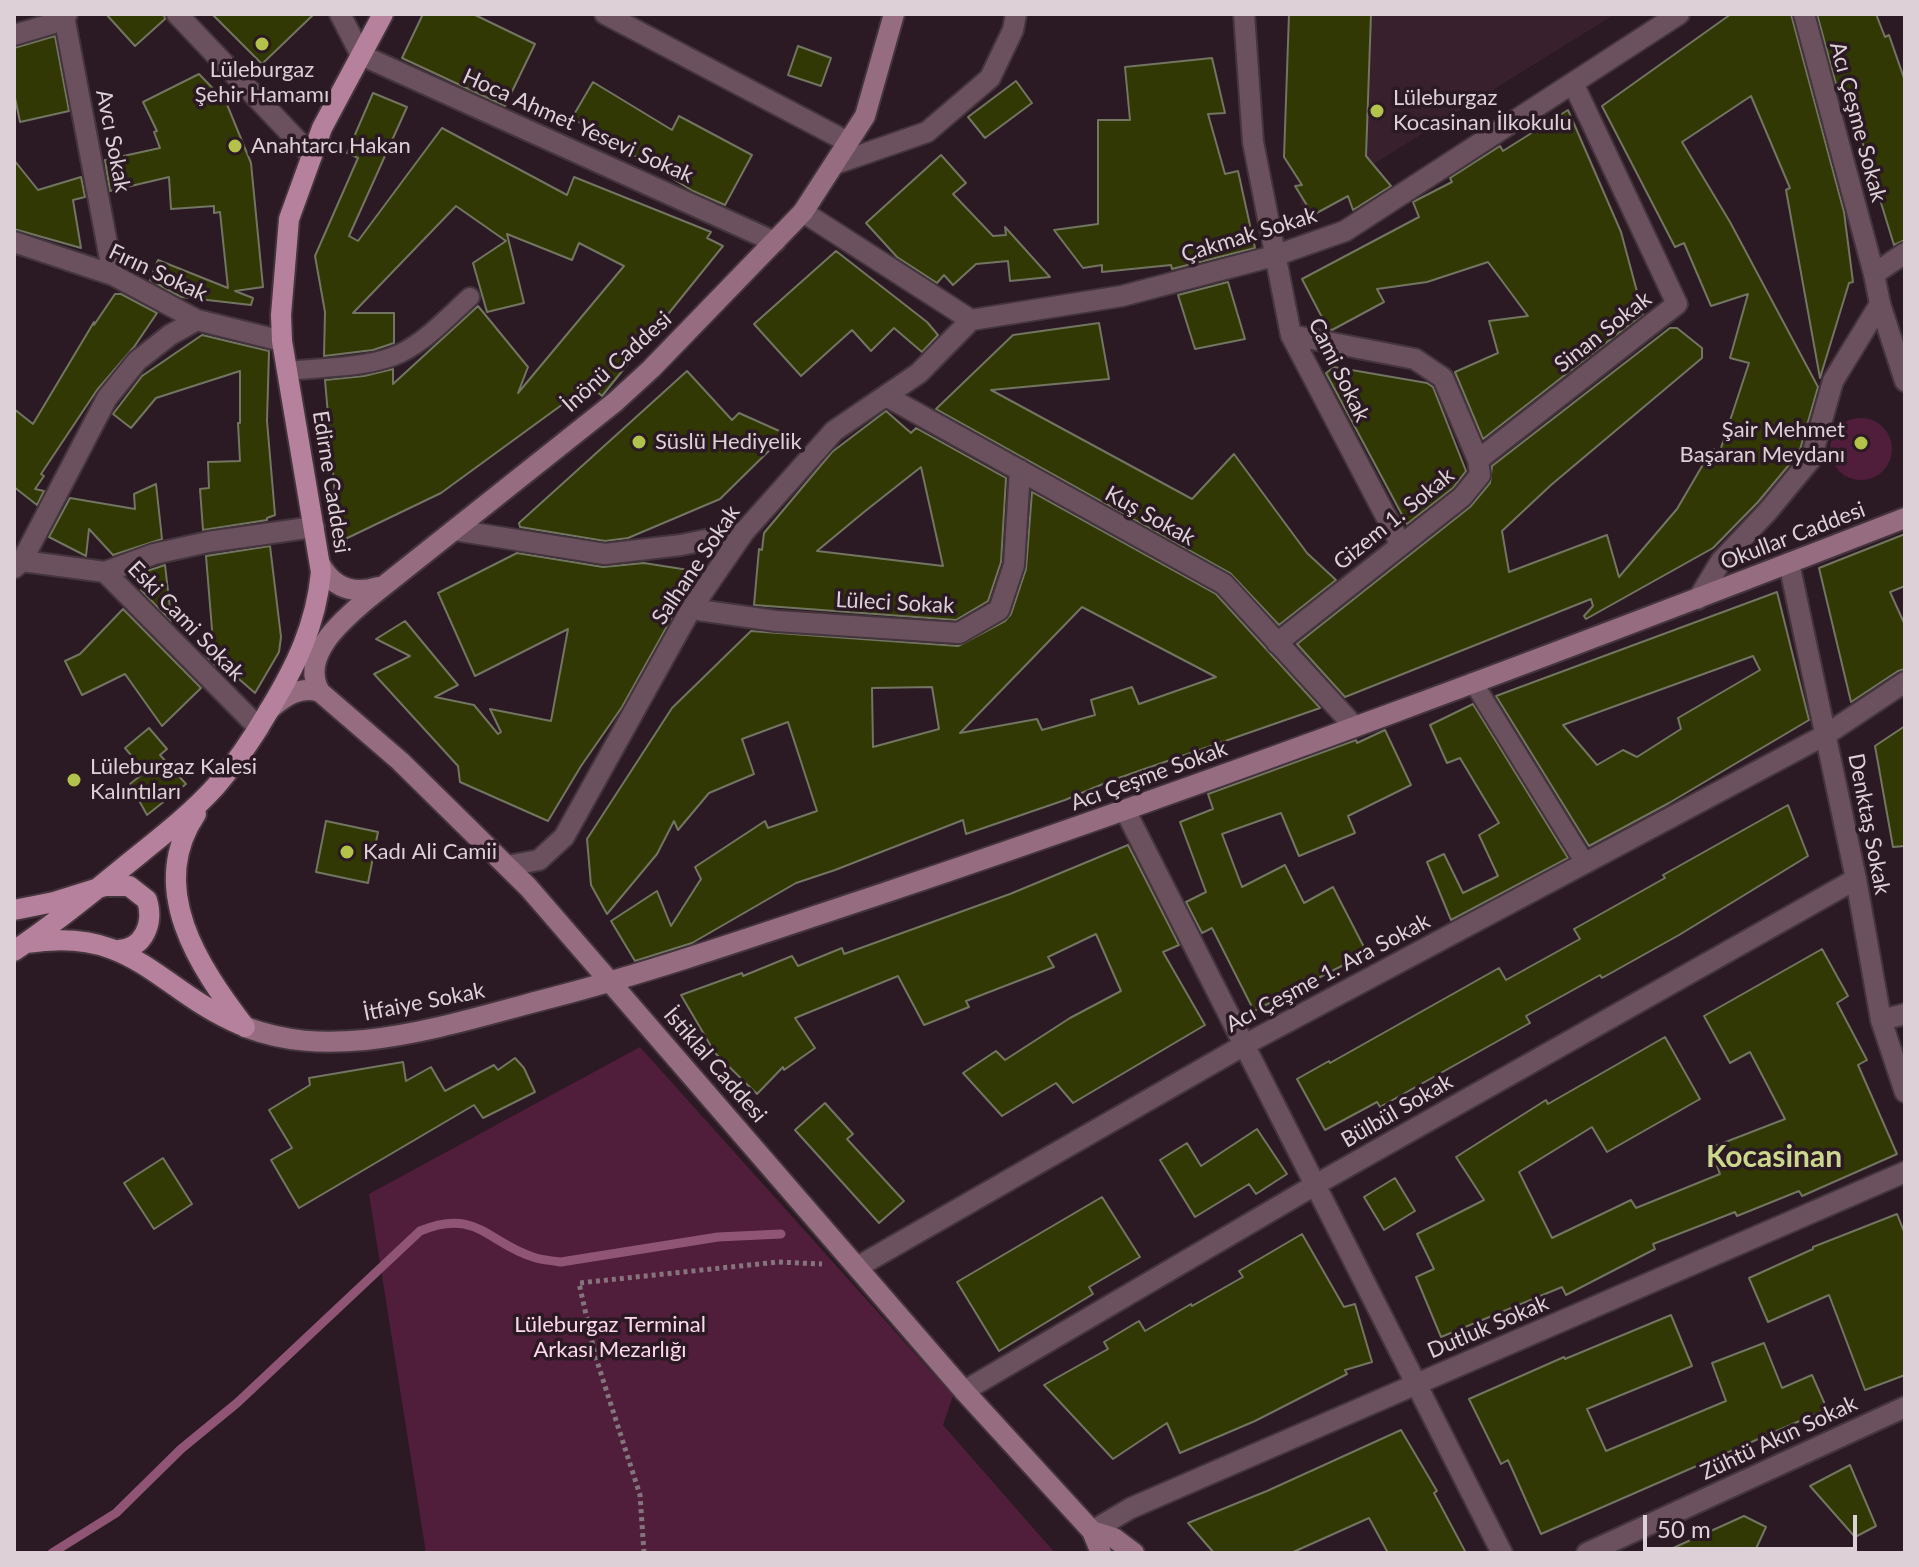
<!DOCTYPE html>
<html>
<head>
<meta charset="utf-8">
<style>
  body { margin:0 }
  #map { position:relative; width:1919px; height:1567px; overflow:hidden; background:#2b1a23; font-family:Lato,sans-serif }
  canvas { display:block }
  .frame { position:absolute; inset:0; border:16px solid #ddd1d7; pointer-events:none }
  .scale { position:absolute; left:1643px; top:1515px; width:214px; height:36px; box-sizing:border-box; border:4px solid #ddd1d7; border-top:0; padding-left:10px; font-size:24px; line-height:28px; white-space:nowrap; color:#ddd1d7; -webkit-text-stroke:6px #2b1a23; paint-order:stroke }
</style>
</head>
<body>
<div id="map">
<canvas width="1919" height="1567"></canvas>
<div class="frame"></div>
<div class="scale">50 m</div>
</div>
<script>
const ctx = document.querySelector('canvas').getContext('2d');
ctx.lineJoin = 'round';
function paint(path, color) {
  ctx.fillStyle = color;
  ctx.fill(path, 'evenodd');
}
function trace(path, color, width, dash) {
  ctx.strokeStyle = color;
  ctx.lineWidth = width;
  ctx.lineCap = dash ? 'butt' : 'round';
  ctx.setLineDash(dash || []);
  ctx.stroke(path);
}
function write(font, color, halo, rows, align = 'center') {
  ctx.font = font + ' Lato,sans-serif';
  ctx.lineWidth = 7;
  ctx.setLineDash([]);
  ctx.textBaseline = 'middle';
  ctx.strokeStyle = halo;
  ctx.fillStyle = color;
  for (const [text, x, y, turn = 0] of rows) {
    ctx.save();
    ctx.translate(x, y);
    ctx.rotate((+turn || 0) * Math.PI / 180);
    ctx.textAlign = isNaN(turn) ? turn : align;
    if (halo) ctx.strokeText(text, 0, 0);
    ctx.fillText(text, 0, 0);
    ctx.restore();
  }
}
paint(new Path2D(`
  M1291,14h324l-314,195z`), '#38212d');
paint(new Path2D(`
  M1830 449a31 31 0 1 1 62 0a31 31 0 1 1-62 0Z
  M640,1047l313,349 -10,29 112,128h-629l-57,-359z`), '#501e3b');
trace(new Path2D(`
  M52,1553l64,-40 65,-64 56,-46 183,-172c57,-24 68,13 116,27 8,2 17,3 25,4l157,-25 63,-3`), '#905575', 9);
const building = new Path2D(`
  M106,14h58l1,5 -30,27z
  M212,14h102l-52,50z
  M423,14h50l62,30 -30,62 -103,-48z
  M1289,14h82l-5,142 25,30 -38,24 -5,-14 -35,19 -18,-29 7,-1 -18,-28z
  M1731,14h60l53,198 9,70 -4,1 -29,95 -34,-188 4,-2 -39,-92 -69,46 48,80 88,165 -19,66 -41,49 -45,46 -127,71 -2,-3 9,-10 -2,-7 -246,98 -48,-53 173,-137 20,-24 2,-17 178,-138h7l25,20v10l-151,127 -49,46 7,41 98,-37 12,42 58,-68 35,-60 8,2 29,-88 -19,-5 18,-64 -37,12 -27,-63 -9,4 -73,-141z
  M1817,14h59l9,23 4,-2 16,46v159l-11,5 -49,-159 -8,2z
  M55,36l14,75 -49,11 -6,-29v-45z
  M798,46l33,12 -10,28 -33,-11z
  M1212,58l13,55 -17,1 17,60 13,-3 17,77 -83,21 -1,-4 -69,7v-7l-19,3 -29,-38 44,-6v-104h32l-5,-53z
  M199,74l27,28 25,61 12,124 -28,4 18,7 -2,7 -70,-8 -31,-17 8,-20 70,28 -8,-76 -6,1v-7l-43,3 -2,-32 -59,14 -5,-31 55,-12 -6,-16 3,-1 -14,-29z
  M1016,81l16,22 -47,35 -17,-21z
  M593,82l79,48 7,-14 73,39 -27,50 -32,-14 -121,-73z
  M373,93l34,14 -58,129 9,5 84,-113 125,67 7,-18 137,55 -4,6 16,8 -121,150 -13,-11 -148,108 -102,49 -14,-162 39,-4 29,-7v15l85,-78 50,61 -10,26 106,-127 -45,-23 -7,17 -65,-26 17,69 -37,9 -14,-49 33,-22 -50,-35 -103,107h41v30l-21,7 -49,6 1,-44 -10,-56 43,-98 -11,-5z
  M1568,110l53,122 22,82 -160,125 -28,-67 43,-19 -9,-32 39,-5 -40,-54 -61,20 -50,7 7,13 -52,28 -4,-1 -26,-50 117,-62 -6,-15 39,-20 -2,-4 50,-32 3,5z
  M941,155l25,28 -13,11 40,42 13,-1 -1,-8 45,50 -40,4 -2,-20 -32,3 -23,21 -9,-10 -7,8 -40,-26 -31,-34z
  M14,160l24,30 43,-13 4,20 -12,3 8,48 -67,-19z
  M836,251l91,71 11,13 -16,17 -28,-24 -23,23 -19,-21 -51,46 -47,-52z
  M1228,282l17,57 -50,10 -17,-54z
  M115,294h6l36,19 -23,34 -37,43 -56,84 3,2 -9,13 9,2 -7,14 -23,-18v-78l19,15 61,-102v3z
  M1099,323l10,56 -118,11 201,109 42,-45 73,99 29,27 -57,45 -49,-52 -294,-164 77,-74z
  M202,335l67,16 -2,70 8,94 -8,3v2l-64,10 -3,-41 9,-1 -1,-26 32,-1 -2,-38h2v-52l-84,27 -25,30 -18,-14 29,-38z
  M1334,367l93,16 6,4 33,84 -13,17 -46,36 -81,-151z
  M687,371l45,49 7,-7 47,21 -66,65 -92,39 -23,3 -85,-14 -1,-4z
  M886,411l25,22 5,-5 90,50 -5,84 -13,39 -32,19 -202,-15 5,-56 3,1 2,-17 68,-81zM921,467l22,99 -126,-15 47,-39z
  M156,484l6,55 -49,16 -24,-26 -3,27 -37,-19 21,-39 65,11 -1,-15z
  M1032,492l184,102 104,114 -210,73 -45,19 -99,34 -3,-14 -128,50 -39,13 -104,60 -57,18 -24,-40 46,-30 14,35 30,-47 -6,-12 70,-46 3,7 49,-17 -29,-89 -46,17 12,35 -45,19 -31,37 -4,-9 -17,33 -50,60 -16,-29 -4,-46 85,-131 79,-77 207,15 47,-25 6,-7 15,-45zM1082,607l134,70 -77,27 -7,-17 -41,13 4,15 -53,15 -5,-11 -77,14zM932,687l7,42 -66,18 -1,-59z
  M1905,534v52l-15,6 15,33v44l-7,2 -47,31 -32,-134z
  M270,546l11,91 -2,15 -24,41 -31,-27 -4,4 -15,-15 9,-1 -8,-98z
  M517,553l86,14 41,-4 57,9 -21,31 -58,104 -41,59 -33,55 -88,-39 -2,-16 -84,-92 36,-18 -34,-17 29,-18 53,64 -23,12 39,8 24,29 3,-2 -11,-23 61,12 17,-92 -93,47 -37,-83z
  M165,565l6,52v4l-30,-31 3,-2 -12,-12z
  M1777,592l32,128 -140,83 -80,43 -93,-150zM1753,656l7,14 -82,48 3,11 -44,28 -14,-7 -26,15 -34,-40z
  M123,609l78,79 -39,38 -37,-52 -43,21 -17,-34 15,-7z
  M1473,704l95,154 -117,62 -24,-58 17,-8 19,39 35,-17 -19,-41 20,-12 -39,-65 -13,5 -17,-38z
  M1905,726v120l-12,1 -18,-101z
  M149,728l18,21 -7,6 26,29 -39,31 -17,-31 15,-12 -20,-24z
  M1385,730l26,55 -63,31 7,17 -56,23 -18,-43 -59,21 20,53 43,-22 19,38 29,-16 34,66 -113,58 -42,-83 -10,5 -16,-31 20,-10 -26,-70 33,-13 -5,-15 148,-54 1,3z
  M1788,805l20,51 -129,79 -77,43 -2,-3 -74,41 4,7 -150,84 -3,-5 -52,28 -28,-51 32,-18 1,2 169,-95 7,12 74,-41 -6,-10 91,-51 -2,-3z
  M326,821l52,11 -10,51 -52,-11z
  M1128,845l51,100 -16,7 42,73 -132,78 -17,-20 -54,33 -39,-43 33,-22 9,9 65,-42 51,-27 -25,-57 -48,23 6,10 -88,34 3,6 -45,18 -26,-49 -103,42 20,30 -31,22 -1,-3 -26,27 -42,-41 -34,-58 61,-22 1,3 49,-20 6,10 44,-18 2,6 166,-60z
  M1822,949l26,47 -11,7 30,57 -9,5 39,89 -95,42 -3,-5 -62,25 -2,-4 -82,32 2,5 -89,46 -4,-8 -121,50 -25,-60 18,-8 -17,-35 67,-34 -28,-43 90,-57 2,4 117,-67 35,62 -93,53 -15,-25 -73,45 33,66 79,-38 5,8 84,-34 -10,-26 75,-29 -35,-67 -20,11 -26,-47z
  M515,1058l9,10 11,24 -52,26 -9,-13 -175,103 -28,-48 21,-12 -23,-38 41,-25 -1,-7 94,-16 3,19 25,-14 14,24 49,-26 4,5z
  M825,1103l28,31 -6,5 57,62 -25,22 -84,-93z
  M1257,1129l30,45 -31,20 -7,-10 -54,33 -35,-57 27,-17 14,23z
  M163,1158l29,46 -38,25 -30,-46z
  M1395,1178l20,33 -31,19 -20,-33z
  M1102,1197l38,60 -51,30 4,7 -94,57 -42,-69z
  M1897,1214l8,20v141l-40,15 -36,-95 -61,27 -19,-44 64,-29v-2z
  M1302,1234l42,73 11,-3 17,58 -27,8 2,4 -92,47 -75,32 -13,-30 -54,36 -69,-74 64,-36 -4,-7 35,-21 6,10 46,-27 1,2 51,-29 -4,-6z
  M1671,1315l21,51 -105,43 19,42 120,-50 -14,-38 52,-20 18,45 30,-13 15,34 -286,125 -33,-74 -7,4 -32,-65 95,-42 1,2z
  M1401,1430l36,61 -3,2 32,60h-78l-19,-35 -78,35h-77l-26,-30 79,-32z
  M1850,1465l26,61 -21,11 -45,-51z
  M1744,1516l22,11 -12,26h-92z`);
paint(building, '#323803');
trace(building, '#727561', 2);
const service = new Path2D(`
  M289,371c34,-4 82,-3 112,-18 26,-13 48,-37 69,-56
  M1473,682l112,181`);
const pedestrian = new Path2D(`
  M1698,599l23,-38 47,-50 43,-52 22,-78 47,-77`);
const minor = new Path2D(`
  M177,14l135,142
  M340,14l21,41 414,187
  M605,14l243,128
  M1244,14l9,128 38,193 110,210
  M1804,14l70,260 6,30 25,77
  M64,16l49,259
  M14,35l37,-11 16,-10
  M835,164l92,-32 63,-54 23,-48 3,-16
  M803,212l168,108 151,-24 152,-40 71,-25 334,-217
  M14,242l99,33 84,45 85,21
  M1874,274l31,-21
  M886,396l338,188 130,142
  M1478,460l199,-156 -104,-221
  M454,530l151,24 76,-9 63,-13
  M22,561l83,11 154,156
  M1789,563l67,316 25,141 24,72
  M14,568l8,-7 85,-163 30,-37 33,-26 27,-15
  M105,572l49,-18 54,-12 106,-15
  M691,609l85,12 183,12 40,-23 15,-45 6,-95
  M1277,643l185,-146 18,-22 -2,-15 -35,-82 -28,-19 -124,-24
  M1126,812l376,741
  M507,866l32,-6 25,-23 127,-228 53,-77 90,-101 85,-58 52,-53
  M1881,1020l24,-6
  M859,1266l387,-222 581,-310 78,-52
  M964,1391l351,-206 541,-306
  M1092,1531l39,-23 774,-336
  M1587,1553l318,-146`);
const secondary = new Path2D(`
  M320,564c13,24 33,31 58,23
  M320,692c-22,-37 26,-75 51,-96l244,-194 36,-33 152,-157 62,-96 29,-102
  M270,709c14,-12 30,-24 50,-17l80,69 128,126 436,504 128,140 9,22
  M245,1027c41,15 77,17 120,13 65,-7 127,-27 189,-43 111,-29 218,-67 327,-103 345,-116 685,-244 1024,-376
  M1092,1531l22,7 20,15`);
const primary = new Path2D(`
  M196,814c-50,74 3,153 49,213
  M14,910l40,-8 51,-16h24l18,14c7,23 -3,49 -29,50
  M28,943c106,-17 130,47 213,82
  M14,951c37,-25 72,-53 106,-81 33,-27 68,-53 96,-84 20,-23 37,-48 52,-74 28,-46 48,-87 53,-140l-39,-231 -1,-26 8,-96 33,-91 61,-114`);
trace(service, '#44343c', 22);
trace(pedestrian, '#44343c', 24);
trace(minor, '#44343c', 24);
trace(secondary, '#44343c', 24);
trace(primary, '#44343c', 24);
trace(new Path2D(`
  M644,1553l-4,-58 -45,-140 -16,-72 199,-21 44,2`), '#84757d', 5, [4, 4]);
trace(service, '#6b515e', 18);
trace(pedestrian, '#6b515e', 20);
trace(minor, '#6b515e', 20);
trace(secondary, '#966c81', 20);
trace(primary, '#b6819c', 20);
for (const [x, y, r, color] of [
  [262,44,8,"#b3c24b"],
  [1377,111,8,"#b3c24b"],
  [235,146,8,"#b3c24b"],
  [639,442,8,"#b3c24b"],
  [1861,443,8,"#b3c24b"],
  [74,780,8,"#b3c24b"],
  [347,852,8,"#b3c24b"]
]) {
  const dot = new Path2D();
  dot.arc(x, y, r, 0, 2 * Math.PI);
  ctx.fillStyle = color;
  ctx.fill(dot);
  trace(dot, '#2b1a23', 3);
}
write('22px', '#ddd1d7', '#2b1a23', [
  ["Lüleburgaz",262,70,"center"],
  ["Şehir Hamamı",262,95,"center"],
  ["Lüleburgaz",1393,98],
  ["Kocasinan İlkokulu",1393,123],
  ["Anahtarcı Hakan",251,146],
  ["Şair Mehmet",1845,430,"right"],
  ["Başaran Meydanı",1845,455,"right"],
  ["Süslü Hediyelik",655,442],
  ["Lüleburgaz Kalesi",90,767],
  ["Kalıntıları",90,792],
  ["Kadı Ali Camii",363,852]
], 'left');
write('22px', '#ddd1d7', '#2b1a23', [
  ["Acı Çeşme Sokak",1858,122,75],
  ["Hoca Ahmet Yesevi Sokak",578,126,24],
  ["Avcı Sokak",113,141,79],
  ["Çakmak Sokak",1249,235,-17],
  ["Fırın Sokak",158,273,25],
  ["Sinan Sokak",1603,332,-38],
  ["İnönü Caddesi",617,362,-42],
  ["Cami Sokak",1339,370,64],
  ["Edirne Caddesi",331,482,81],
  ["Kuş Sokak",1150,516,29],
  ["Gizem 1. Sokak",1394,519,-39],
  ["Okullar Caddesi",1793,536,-21],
  ["Salhane Sokak",696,565,-56],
  ["Lüleci Sokak",895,603,3],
  ["Eski Cami Sokak",186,621,46],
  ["Acı Çeşme Sokak",1149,776,-20],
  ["Denktaş Sokak",1869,824,79],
  ["Acı Çeşme 1. Ara Sokak",1328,973,-28],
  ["İtfaiye Sokak",424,1002,-11],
  ["İstiklal Caddesi",715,1065,49],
  ["Bülbül Sokak",1397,1111,-30],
  ["Dutluk Sokak",1488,1327,-23],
  ["Zühtü Akın Sokak",1779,1438,-25]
]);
write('22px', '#fdd8ea', '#2b1a23', [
  ["Lüleburgaz Terminal",610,1325],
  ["Arkası Mezarlığı",610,1350]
]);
write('bold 30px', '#cbd88b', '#2b1a23', [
  ["Kocasinan",1774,1157]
]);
</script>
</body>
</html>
